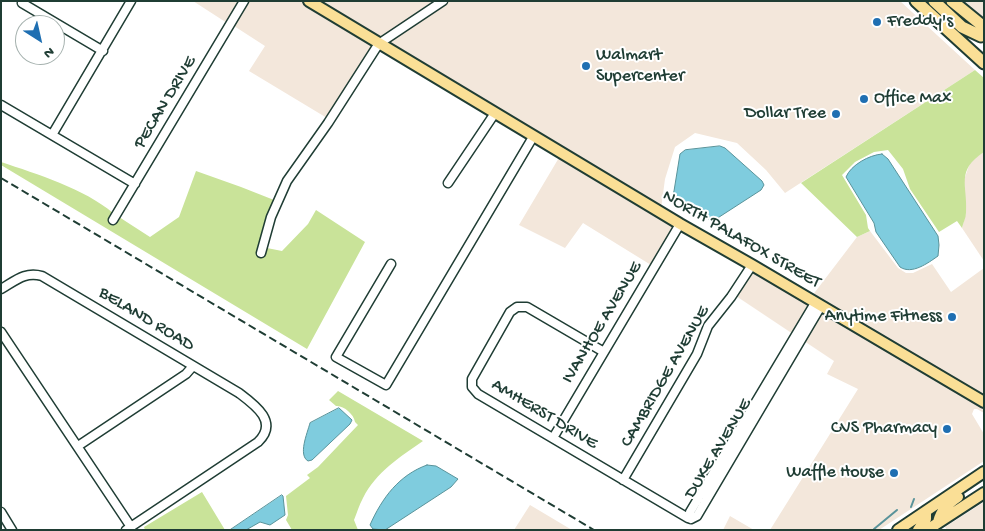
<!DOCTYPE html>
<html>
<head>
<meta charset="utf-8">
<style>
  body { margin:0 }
  #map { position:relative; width:985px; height:531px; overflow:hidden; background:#fff; font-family:"Gochi Hand",sans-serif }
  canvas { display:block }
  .frame { position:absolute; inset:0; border:2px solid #1f3d34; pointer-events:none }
  .north { position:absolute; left:15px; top:15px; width:50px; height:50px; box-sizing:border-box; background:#fff; border:1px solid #a5b1ae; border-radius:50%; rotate:145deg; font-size:14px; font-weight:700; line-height:20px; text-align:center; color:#1f3d34 }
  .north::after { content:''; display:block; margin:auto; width:18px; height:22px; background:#1f6fb2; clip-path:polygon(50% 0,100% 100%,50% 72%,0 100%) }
</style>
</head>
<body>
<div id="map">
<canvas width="985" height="531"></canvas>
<div class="frame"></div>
<div class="north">N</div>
</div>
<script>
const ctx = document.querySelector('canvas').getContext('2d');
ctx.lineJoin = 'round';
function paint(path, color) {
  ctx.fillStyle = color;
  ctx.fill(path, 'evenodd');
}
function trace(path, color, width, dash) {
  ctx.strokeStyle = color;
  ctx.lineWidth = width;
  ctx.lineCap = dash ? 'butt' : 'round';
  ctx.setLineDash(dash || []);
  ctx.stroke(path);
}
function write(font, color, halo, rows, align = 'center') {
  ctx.font = font + ' "Gochi Hand",sans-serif';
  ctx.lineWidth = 4;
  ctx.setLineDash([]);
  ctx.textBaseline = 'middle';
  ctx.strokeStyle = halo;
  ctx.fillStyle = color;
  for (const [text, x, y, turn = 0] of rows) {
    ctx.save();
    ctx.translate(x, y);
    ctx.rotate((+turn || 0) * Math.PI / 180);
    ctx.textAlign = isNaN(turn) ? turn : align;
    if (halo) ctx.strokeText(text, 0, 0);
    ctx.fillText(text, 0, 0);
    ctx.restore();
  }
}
paint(new Path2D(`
  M193,1h47l-13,22z
  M248,1h55l72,43 -48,74 -78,-47 16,-25 -31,-20z
  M316,1h120l-56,38z
  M449,1h451l75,69 -190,123 -19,-23 -29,-27 -42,-10 -20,14 -10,32 -4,30 -274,-166z
  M958,1h26v23z
  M984,152v109l-22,-33 4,-15 -2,-33 7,-20z
  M560,156l115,69 -24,40 -68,-42 -18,25 -46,-23z
  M870,231l28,37 8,5h7l19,-9 19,28 33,-24v130l-172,-102 45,-59z
  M754,269l57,35 -18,30 -57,-38z
  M822,311l162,95v7l-7,-4h-3l-2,5 12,20v27l-105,69h-109l88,-141 -31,-15 7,-13 -30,-20z
  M984,502v28h-37l-2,-3z
  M530,505l42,25h-58z
  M730,516l24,14h-31z`), '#f3e7db');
paint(new Path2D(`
  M975,70l9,8v74c-29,19 -16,33 -18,61 0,5 -3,10 -4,15l-5,-7 -18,11 -29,-43 -7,-20 -15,-19 -14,2 -19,10 -13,13 24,40 2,13 2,3 -13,6 -56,-54z
  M1,162c36,12 84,27 112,51l-4,8 5,4 5,-8 31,20 29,-20 17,-46 45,16 33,13 -12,33 -5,22 7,2 3,-12v3l15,3 26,-27 8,-14 49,32 -58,107 -306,-184z
  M338,391l85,50c-23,16 -47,31 -60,57 -4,7 -6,15 -9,22l4,10h-66l-6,-10 2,-5 -2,-19 24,-18 -3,-3 11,-8 40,-42 -3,-3c-1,-8 -12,-17 -19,-16l-7,-6z
  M202,492l23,38h-80l-1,-3z`), '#c9e399');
const water = new Path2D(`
  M720,146l5,2 37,33 2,4 -3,5 -48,31 -3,-1 -37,-26 1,-3 6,-37 5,-4z
  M882,154l6,5 50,77 1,9 -1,11c-10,7 -26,19 -38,11l-24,-35 -2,-9 -28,-46c5,-12 23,-22 36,-23z
  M339,408l13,12 -2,4 -38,36 -4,1c-10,-6 -1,-27 2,-38z
  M427,465l9,1 22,13 -7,8 -66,43 -12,-1 -3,-4c12,-27 29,-50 57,-60z
  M282,495l1,1 2,19 -15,10 -10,-3 -14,8h-16z`);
paint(water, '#7fccde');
trace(water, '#59939a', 1);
trace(new Path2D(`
  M911,507l3,-8
  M874,529l23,-19`), '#59939a', 2);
const minor = new Path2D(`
  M22,3l81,48
  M1,105l134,79
  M52,135l79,-134
  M448,183l47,-70
  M113,220l131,-219
  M261,253l10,-36 16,-36 41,-58 48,-75 4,-5 63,-42
  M391,264l-55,93 50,28 147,-248
  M1,289c14,-8 24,-18 41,-13l197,117c16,12 40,29 19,49l-132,88
  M1,332l130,195
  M604,352l-77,-45h-10l-7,5 -38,67v8l6,7 210,124 3,1
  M553,438l127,-214
  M78,446l108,-72 7,-8
  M623,480l74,-126 11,-28 23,-29 21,-32
  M1,512l11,18
  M691,519l-1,-7 125,-209
  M691,519l6,-3 124,-210`);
const major = new Path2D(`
  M309,1l371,223 72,41 232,137
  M938,522c3,-12 10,-18 20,-25
  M898,530l86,-58
  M918,530l8,-11v-8
  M927,530l57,-37`);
const highway = new Path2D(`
  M916,1l68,62
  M934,1l28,26 19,9
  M952,1l32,26`);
trace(minor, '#1f3d34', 11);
trace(major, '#1f3d34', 14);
trace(highway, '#1f3d34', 15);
trace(minor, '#fff', 8);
trace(major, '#fadf96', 10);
trace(highway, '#fadf96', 11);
trace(new Path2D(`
  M1,178l593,352`), '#1f3d34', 2, [8, 4]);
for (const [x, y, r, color] of [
  [877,22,5,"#1f6fb2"],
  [586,66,5,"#1f6fb2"],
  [864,99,5,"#1f6fb2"],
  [836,114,5,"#1f6fb2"],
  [952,317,5,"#1f6fb2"],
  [947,429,5,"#1f6fb2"],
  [894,473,5,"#1f6fb2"]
]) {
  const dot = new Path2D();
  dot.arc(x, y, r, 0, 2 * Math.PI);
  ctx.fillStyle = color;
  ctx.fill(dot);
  trace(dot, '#fff', 2);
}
write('18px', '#1f3d34', '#fff', [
  ["Freddy's",887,22,"left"],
  ["Walmart",596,56,"left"],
  ["Supercenter",596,77,"left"],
  ["Office Max",874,99,"left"],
  ["Dollar Tree",826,114],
  ["Anytime Fitness",942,317],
  ["CVS Pharmacy",937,429],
  ["Waffle House",884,473]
], 'right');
write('18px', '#1f3d34', '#fff', [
  ["PECAN DRIVE",166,103,-59],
  ["NORTH PALAFOX STREET",741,240,30],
  ["BELAND ROAD",146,320,31],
  ["IVANHOE AVENUE",603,323,-59],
  ["CAMBRIDGE AVENUE",666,377,-60],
  ["AMHERST DRIVE",544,415,31],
  ["DUKE AVENUE",719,449,-59]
]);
</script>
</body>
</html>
